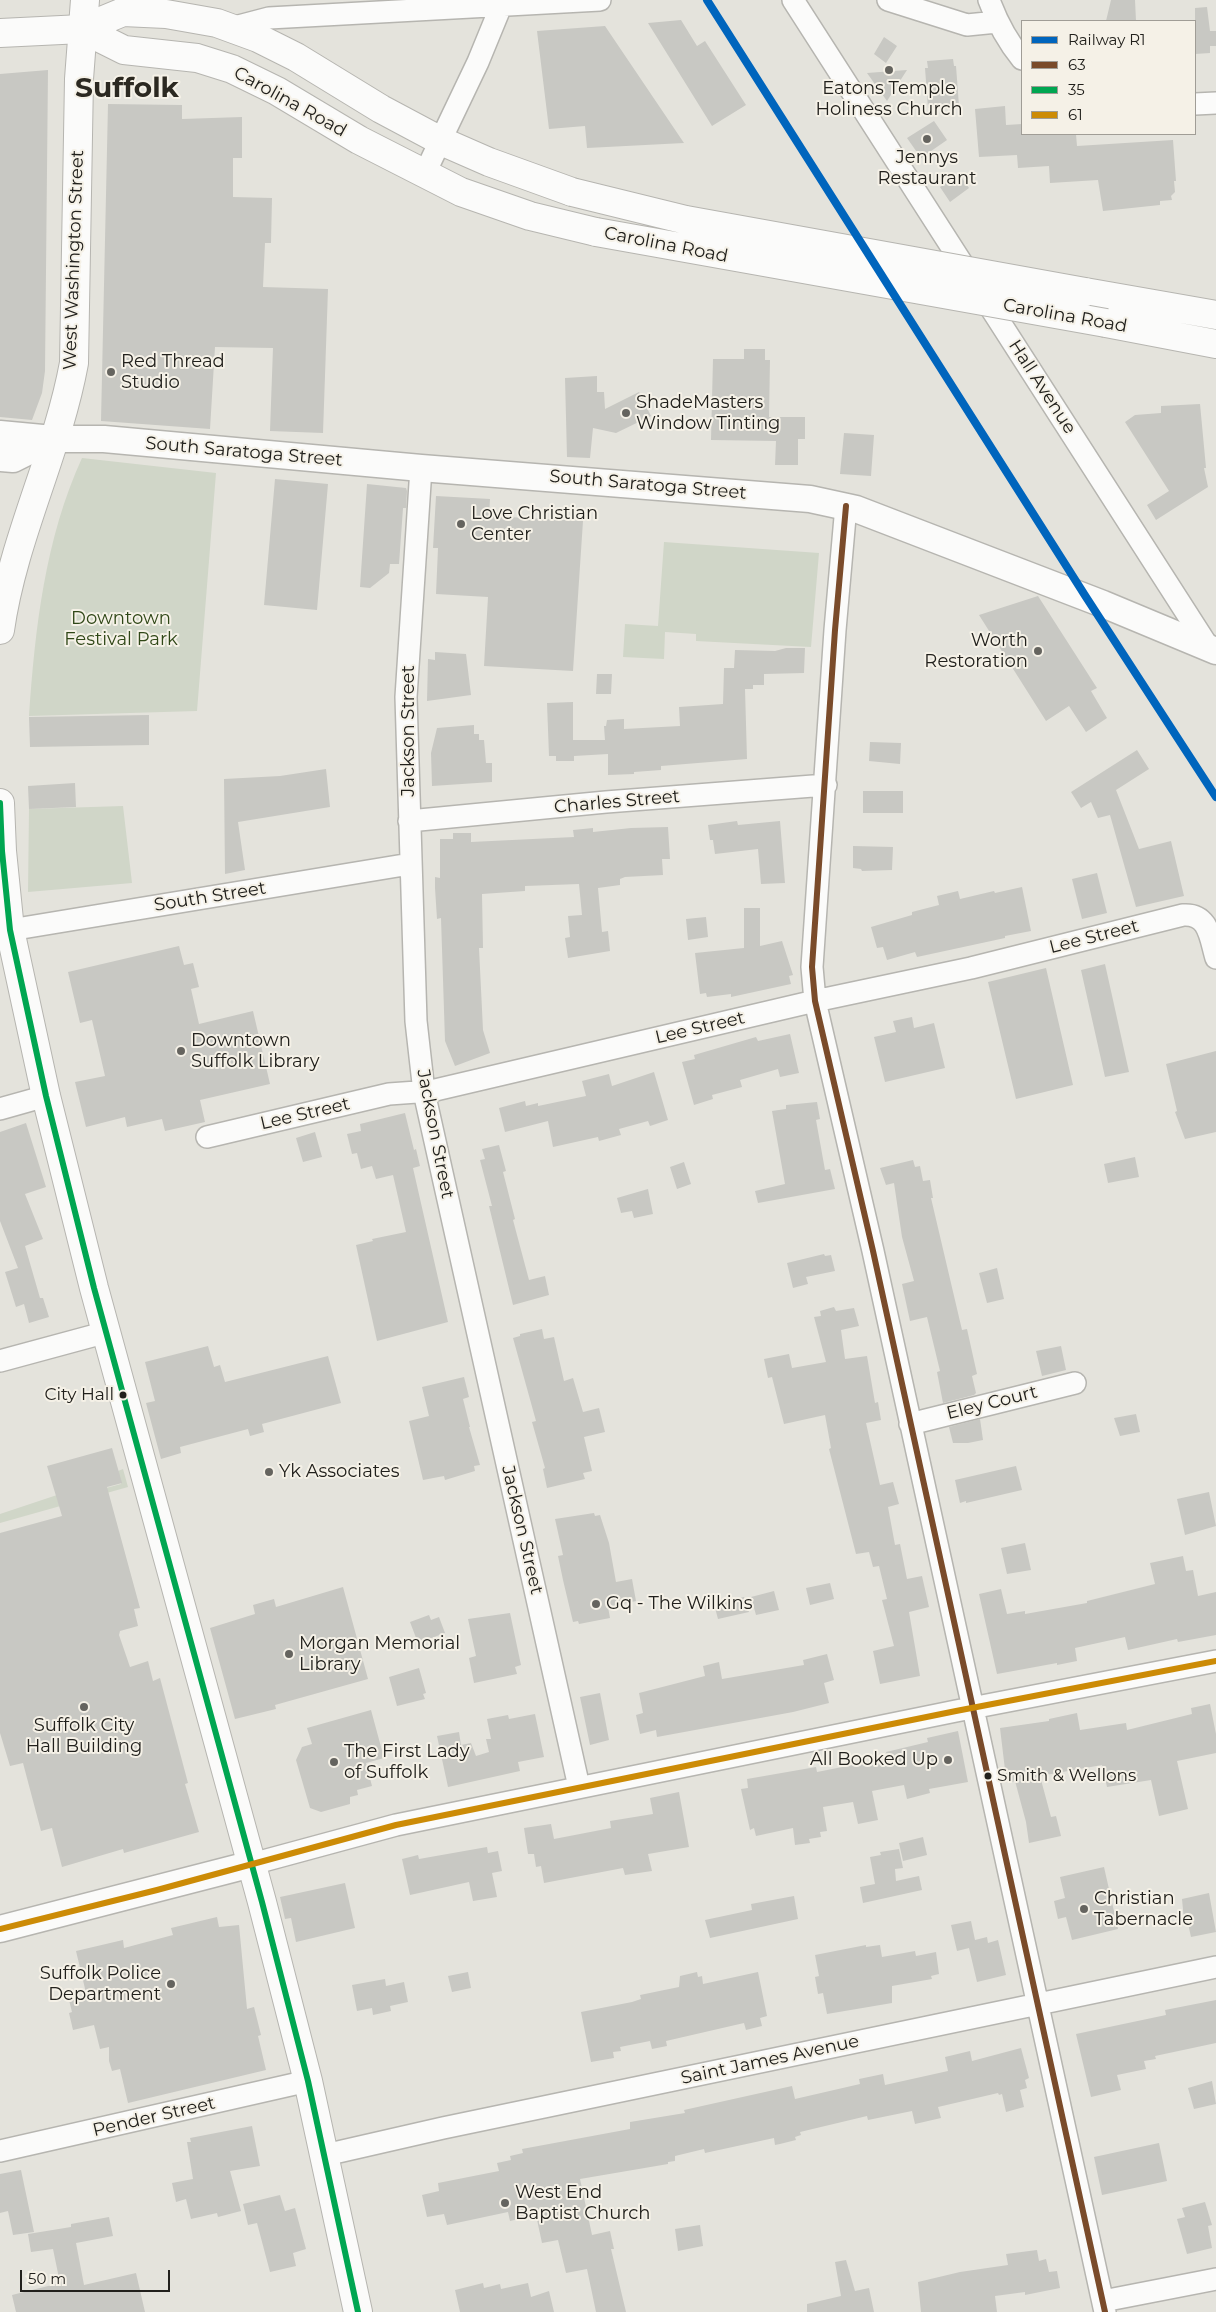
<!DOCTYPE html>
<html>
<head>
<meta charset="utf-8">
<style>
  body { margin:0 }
  #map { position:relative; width:1216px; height:2312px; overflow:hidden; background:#e4e3dc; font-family:Montserrat,sans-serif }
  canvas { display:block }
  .legend { position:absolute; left:1021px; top:20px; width:175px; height:115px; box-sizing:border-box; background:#f5f1e7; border:1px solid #a09d96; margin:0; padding:6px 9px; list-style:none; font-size:15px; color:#21201c }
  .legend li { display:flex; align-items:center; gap:10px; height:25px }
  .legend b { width:25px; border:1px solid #a09d96 }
  .scale { position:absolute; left:20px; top:2270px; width:150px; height:22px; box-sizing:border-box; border:2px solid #21201c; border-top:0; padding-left:6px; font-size:15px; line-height:18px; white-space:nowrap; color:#21201c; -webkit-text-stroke:4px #f5f1e7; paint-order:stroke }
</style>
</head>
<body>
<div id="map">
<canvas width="1216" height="2312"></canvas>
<ul class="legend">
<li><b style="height:6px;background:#0065bd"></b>Railway R1</li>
<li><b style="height:6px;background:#7a4b2a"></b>63</li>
<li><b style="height:6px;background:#00a651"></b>35</li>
<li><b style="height:6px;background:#cc8b06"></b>61</li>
</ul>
<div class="scale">50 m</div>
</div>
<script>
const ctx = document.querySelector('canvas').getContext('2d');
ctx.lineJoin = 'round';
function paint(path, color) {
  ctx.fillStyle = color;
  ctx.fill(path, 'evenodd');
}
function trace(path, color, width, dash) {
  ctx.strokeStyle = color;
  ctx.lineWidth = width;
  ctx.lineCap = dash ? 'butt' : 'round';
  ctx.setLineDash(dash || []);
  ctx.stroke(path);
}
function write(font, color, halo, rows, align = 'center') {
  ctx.font = font + ' Montserrat,sans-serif';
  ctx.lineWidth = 4;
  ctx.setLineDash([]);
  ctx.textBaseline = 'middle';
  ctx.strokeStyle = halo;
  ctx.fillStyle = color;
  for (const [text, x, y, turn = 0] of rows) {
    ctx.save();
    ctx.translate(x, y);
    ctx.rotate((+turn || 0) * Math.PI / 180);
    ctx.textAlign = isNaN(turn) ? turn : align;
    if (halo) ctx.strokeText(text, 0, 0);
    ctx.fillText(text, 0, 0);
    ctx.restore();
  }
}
paint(new Path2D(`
  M82,458l134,15 -19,238 -168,5c6,-88 16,-177 53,-258z
  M664,542l155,11 -8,94 -115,-6v-7l-31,-2 -1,27 -41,-2 2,-33 33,2z
  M123,806l9,77 -104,9 1,-83z
  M123,1469l5,18 -128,36v-9l57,-19 1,6 63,-17 -3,-13z`), '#d0d6c8');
paint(new Path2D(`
  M1111,0h24l1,21h-30z
  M1207,7l3,24h6v15h-6v7l-15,1v-46z
  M681,20l16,26 8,-5 41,64 -34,21 -64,-103z
  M605,26l79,117 -97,5 -2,-22 -36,3 -12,-98z
  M884,37l13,9 -11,17 -12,-9z
  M953,59l1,7h2l3,40 -31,2 -3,-40h3l-1,-7z
  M48,70l-3,301 -3,22 -10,27 -32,-3v-343z
  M907,70l-20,31 -20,-28z
  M108,104l74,1v14l60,-2v41h-9v39l39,1 -1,45h-6l-2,44 65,2 -5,144 -53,-2 3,-83 -58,-1 -5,82 -109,-8z
  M1005,106l1,19 16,-1v10h54l1,12 96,-6 3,41h-2l1,11 -4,4 1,4 -12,1v4l-57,6 -5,-31 -48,3 -1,-17 -31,2 -1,-13 -38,2 -4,-48z
  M934,121l13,19 -26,18 -14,-20z
  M959,174l10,14 -19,14 -10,-15z
  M744,349h21v11h5l-1,57h36v22h-7v26h-23l1,-24 -65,-1 2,-81h31z
  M597,376v16h7l1,17 34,-17 12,24 -35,17 -23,-5 -3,30 -23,-1 -2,-79z
  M1200,404l6,64h-2l4,19 -52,33 -9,-15 22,-14 -44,-69 10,-7 26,-2v-7z
  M844,433l30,2 -3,41 -31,-2z
  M275,479l53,5 -11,126 -53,-5z
  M367,484l39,4 1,3 -1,17h-3l-4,56h-9l-1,9 -19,15 -10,-1z
  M436,496l54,3 -1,17 94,5 -10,150 -89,-5 4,-69 -52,-3 2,-46h-5z
  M1038,596l59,92 -6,3 16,27 -21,14 -17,-26 -23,15 -67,-106z
  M786,648h19l-1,25 -40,1v11h-11v4h-8l2,70 -86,7v4l-27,2v2l-26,1v-21l-34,2v5h-18v-5h-7l-2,-53 26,-1v38h32l-1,-14h2l1,-6 17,-1v10l56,-3 -1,-19 44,-3 1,-36h10l1,-18 40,1z
  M435,652l31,2 5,41 -44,6 1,-42 7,1z
  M597,674h15l-1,20h-15z
  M149,715v30l-119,2 -1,-30z
  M474,725v9h5v6h5l2,23h6v19l-60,4 -1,-33 6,-25z
  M870,742l31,1 -1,21 -31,-3z
  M1137,750l12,19 -33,21 23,59 32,-8 13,55 -48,11 -26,-92 -12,3 -7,-16 -10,6 -10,-16z
  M326,769l4,38 -92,15 7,48 -20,4 -1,-95 56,-3z
  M75,783l1,24 -47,2 -1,-23z
  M863,791h40v22h-40z
  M737,821l1,4 42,-4 5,62 -24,1 -3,-35 -43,5 -2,-14h-3l-2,-15z
  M668,827l2,32h-8l1,16 -38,2 -5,2v6l-22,3 4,44 6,-1 2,20 -42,7 -3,-20 5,-1 -2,-21 14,-1 -3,-31 -54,2v5l-43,3 1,54h-4l4,82 7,23 -35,13 -10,-25 -4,-123 -4,1 -2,-31v-11l5,1v-39h13v-6h18v9l103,-5 -1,-7 20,-2v4l38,-4z
  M853,846l40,1 -1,23 -30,1 -1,-2 -8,-1z
  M1097,873l10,40 -25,6 -10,-40z
  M1022,887l9,44 -26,5v2l-88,19 -2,-5 -28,8 -4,-13 -6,1 -6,-21 41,-12v-3l27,-7 -2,-9 21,-5 2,8 34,-8 1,2z
  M744,908h16v38l22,-5 11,34 -4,1 2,8 -60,13v-3l-24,3 -1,-4 -6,1 -5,-41 49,-5z
  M706,917l2,20 -20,3 -2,-21z
  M179,946l5,19 9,-2 6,24 -8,2 8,35 54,-13 17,73 -70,16 5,22 -40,9 -3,-12 -35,8 -2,-10 -39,10 -11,-45 30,-6 -13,-56 -12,3 -12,-51z
  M1105,964l24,108 -24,5 -24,-107z
  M1046,968l27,117 -57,14 -28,-117z
  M912,1017l2,11 20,-5 11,45 -60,14 -11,-45 22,-5 -3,-11z
  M790,1034l9,39 -19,4 -2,-8 -38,11 2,7 -30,8 1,4 -19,6 -12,-43 13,-3 -1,-4 62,-18 2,4z
  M1216,1051v81l-31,7 -10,-27 2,-1 -11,-47z
  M654,1072l14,48 -18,6 -2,-5 -29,8 2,6 -22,6 -1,-4 -45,10 -5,-26 -43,11 -6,-24 26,-7 1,5 12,-3v3l48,-10 -4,-15 27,-7 3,12z
  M817,1102l3,17 -4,1 9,50 5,-1 5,20 -77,14 -3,-12 30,-7 -13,-73 14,-2v-4z
  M405,1113l9,37 2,-1 4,17 -7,2 35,154 -71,19 -21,-96 17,-4 -1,-2 34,-7 -13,-57 -17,4 -4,-13 -11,3 -4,-16 -5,1 -5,-20 14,-3 -1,-7z
  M26,1123l20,64 -21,7 18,45 -18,7 15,52h3l6,19 -20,6 -5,-19 -8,3 -11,-35 13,-4 -18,-47v-89z
  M315,1132l7,25 -19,5 -7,-24z
  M499,1145l7,26 -3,1 12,47 -2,1 16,60 16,-4 4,19 -36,10 -24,-99h3l-12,-46 5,-1 -3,-10z
  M1135,1157l4,20 -31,6 -4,-19z
  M913,1160l2,7 5,-1 3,15 7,-1 3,18h-2l31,132 5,-1 10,45 -5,2 4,17 -2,2 -31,8 -6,-31 3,-1 -13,-54 -17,4 -8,-37 12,-3 -12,-44 -8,-54 -8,2 -6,-17z
  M684,1162l7,22 -14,5 -7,-22z
  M648,1189l5,25 -19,4 -2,-7 -11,2 -4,-15z
  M824,1254l1,2 6,-1 4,16 -29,6 2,7 -15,4 -6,-25z
  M997,1268l7,31 -17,4 -8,-30z
  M834,1307l2,4 18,-3 5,18 -18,4 4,29 22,-3 8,47 3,-1 3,18 -15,3 14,62 13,-3 6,22 -11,3 7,38 5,-1 7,35 15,-3 7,31 -20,5 11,64 -40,8 -7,-33 21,-5 -12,-46 5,-1 -8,-33 -6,1 -4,-15 -13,2 -27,-105 2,-1 -6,-33 -41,9 -12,-47 -4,1 -4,-19 25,-5 3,14 34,-6 -12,-45 7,-1 -1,-5z
  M542,1329l2,10 10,-2 10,44 9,-3 10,34 16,-4 6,24 -21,5 8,34 -9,2 2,6 -38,9 -4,-19 2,-1 -13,-46 4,-1 -23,-83 7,-2v-2z
  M208,1346l6,21 6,-2 5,17 103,-26 13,47 -79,21 2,8 -14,4 -2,-7 -68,18 1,6 -20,6 -15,-56 9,-2 -10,-39z
  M1061,1346l5,24 -24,6 -6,-25z
  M464,1377l5,20 -6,2 7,28h-1l11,38 -6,1 1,5 -30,9 -1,-4 -21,4 -14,-59 20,-5 -7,-29z
  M1136,1414l4,18 -20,4 -6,-18z
  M980,1419l3,21 -15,3h-15l-4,-16z
  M112,1448l10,35 -15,4 33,121 -6,1 4,17 -18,5 -1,4 11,32 18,-6 5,20 7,-3 28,105 -3,1 14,48 -75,21 -1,-4 -61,18 -10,-39 -11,3 -18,-68 -13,3 -10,-33v-200l62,-17 -15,-50z
  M1016,1466l6,24 -56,13v-2l-6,2 -5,-23z
  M1209,1492l7,34 -31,9 -8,-36z
  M594,1513l1,3 5,-1 9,28 7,39 16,-3 4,22 -28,6 2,11 -31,6 -1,-3 -5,1 -10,-42 -5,-24 5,-1 -8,-36z
  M1025,1543l6,27 -24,4 -6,-26z
  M1183,1556l3,15 7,-1 5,26 18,-4v43l-38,7 -1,-3 -49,11 -3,-13 -50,11 2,13 -20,4v-2l-60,11 -18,-80 22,-5 6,25 18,-3v3l62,-11v-2l68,-17 -5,-21z
  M830,1583l4,16 -24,6 -4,-17z
  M343,1587l25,92 -93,26 1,4 -41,10 -25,-91 45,-14 -2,-9 21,-6 2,8z
  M774,1591l5,19 -23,5 -5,-18z
  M744,1597l5,15 -31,7 -4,-15z
  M510,1613l11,52 -6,2 2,7 -43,9 -5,-25 7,-2 -8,-37z
  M429,1615l2,5 8,-3 6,16 -27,10 -8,-21z
  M827,1654l7,26 -10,3 5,20 -36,9 -136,25 -1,-7 -16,4 -4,-19 7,-2 -4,-20 66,-17 -2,-10 16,-4 3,17 82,-14 -1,-5z
  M419,1668l7,25 -3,1 2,5 -28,7 -8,-29z
  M600,1693l9,47 -19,5 -10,-48z
  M1210,1704l6,30v19l-39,8 11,48 -29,7 -8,-36 -44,7 -5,-22 -62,11 11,41 5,-1 5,20 -32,7 -3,-21 -11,-41 -3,1 -1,-5 -5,1 -6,-50 49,-7v-2l28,-6 3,17 46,-7 1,7 65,-16 -1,-6z
  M371,1710l13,48 -18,5 6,23 -15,4 1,5 -8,2v7l-29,8 -11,-4 -14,-48 6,-13 10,-3 -5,-16z
  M535,1714l9,43 -26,5 2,9 -72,16 -11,-51 22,-4 2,13 10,-2 5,13 13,-4 -3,-13h5l-4,-20 21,-4 1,4z
  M958,1731l10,51 -39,7 1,4 -23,6 -3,-14 -32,6 6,29 -20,4 -5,-22 -30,5 4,24 -7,1 1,5 -12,2 1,4 -15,2 -2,-17 -37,8 -2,-8 -4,2 -9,-41 7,-1 -1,-9 69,-12 1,5 71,-14 -2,-6 42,-10 -1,-4z
  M679,1792l10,55 -41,7 4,17 -27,4 -2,-7 -79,15 -3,-17 -5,1 -2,-13h-6l-4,-26 27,-4 3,15 57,-11 -1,-7 43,-7 -3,-16z
  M923,1837l4,18 -24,6 -4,-18z
  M487,1847l1,6 10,-2 4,20 -10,2 5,24 -24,4 -4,-19 -59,13 -8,-36 16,-4 1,4z
  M899,1849l4,19 -8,1 1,12 23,-5 3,14 -59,13 -3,-16 15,-3 -5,-27 11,-2 -1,-3z
  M1104,1867l14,62 -46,11 -6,-23 -8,2 -4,-18 11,-3 -5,-21z
  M345,1883l10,45 -59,14 -5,-24 -6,1 -5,-22z
  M1209,1893l7,39 -25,5 -4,-18 -3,1 -2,-21z
  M794,1896l4,23 -88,19 -5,-18 47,-10 -1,-6z
  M217,1917l2,10 20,-2 8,84 7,-2 7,28 -3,1 8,34 -138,33 -8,-34 -8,2 -3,-10v-14l-9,2 -6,-24 -21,5 -4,-17 3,-1 -3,-12 18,-3 -11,-46 47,-11 1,8 49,-13 -2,-7z
  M971,1921l4,19 12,-3 1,6 10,-3 8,35 -29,7 -8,-34 -12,3 -6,-26z
  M866,1945v2l14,-2 2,12 33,-6 1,5 20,-4 3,22 -8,2 1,3 -40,7v17l-65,11 -4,-21 -5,1 -3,-17 4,-1 -4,-21z
  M468,1972l3,16 -19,4 -4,-16z
  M697,1972l1,5 4,-1 1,8 55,-12 9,44 -7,2 2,8 -16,4 -2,-7 -78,18 1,5 -15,3 -2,-8 -30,6 1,4 -8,1 1,6 -23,4 -10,-50 51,-10 9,-3 -1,-4 39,-8 1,-11z
  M385,1979l1,7 18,-4 4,20 -18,4 1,5 -18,4 -1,-7 -15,3 -5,-26z
  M1216,2000v43l-61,13 1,3 -12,2 2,8 -29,6 4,15 -30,7 -15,-63 90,-19 -1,-5z
  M1021,2048l8,30 -4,2 2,8 -7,2 4,17 -18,5 -4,-18 -3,1 -1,-2 -60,14 3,11 -26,6 -3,-13 -44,9 -1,-4 -67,16 1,3 -6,2 1,3 -16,4 -5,1 -1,-7 -69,15 -1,-4 -29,7v5l-7,1v2l-88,15 12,56 18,-4 4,18h-3l15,63h-30l-9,-43 -21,4 -8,-33 -16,3 -6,-28 -26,6 -2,-9 -61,13 -3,-11 -17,3 -5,-22 17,-4 -1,-8 61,-12 -2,-8 14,-3 -1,-4 13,-3 -1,-4 108,-20v-7l55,-9 -1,-3 108,-24 3,13 65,-15 -1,-5 24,-5 2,11 63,-14 -3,-14 25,-6 2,10z
  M1212,2081l4,23 -22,5 -6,-21z
  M252,2126l8,40 -30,5 11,40 -23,6 -1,-4 -26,6 -5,-20 -10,3 -4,-19 21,-4 -6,-37h4l-1,-4z
  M1159,2143l8,38 -65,14 -8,-38z
  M21,2170l13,62 -21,3 -5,-24 -8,2v-39z
  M280,2195l5,16 10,-3 11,41 -13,4 3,13 -26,6 -13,-49 -9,2 -5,-21z
  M1205,2202l7,23 -4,1 4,22 -25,6 -10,-35 8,-2 -3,-9z
  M109,2217l4,19 -37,7 8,42 52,-12 9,39h-129l-4,-17 48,-12 -7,-34 -22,3 -3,-18 43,-7v-3z
  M700,2225l3,21 -25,5 -3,-22z
  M1037,2250l2,11 7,-2 3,13 8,-1 3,17 -35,7v-3l-30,4 2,16h-76l-3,-30 42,-10 48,-7 -2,-11z
  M846,2260l9,31 14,-3 5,24h-67v-8l34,-8 -6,-34z
  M483,2283l1,5 16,-4 1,5 27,-6 3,14 18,-6 5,21h-94l-5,-22z`), '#c8c8c3');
const minor = new Path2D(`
  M793,0l416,648
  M888,0l79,25 30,-3
  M989,0c8,22 18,41 33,59
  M231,28l38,-10 331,-18
  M1195,104l21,-1
  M424,175l54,-113 23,-56
  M421,468l-15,229 10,324 8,71 155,695
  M846,506l-11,124 -23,337 3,34 58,250 232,1061
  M409,821l197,-19 220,-17
  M10,930l400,-66
  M0,1109l46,-13
  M207,1137l182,-43 42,-3 384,-90 156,-33 212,-53c26,-2 27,23 33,43
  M0,1361l107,-29
  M910,1424l165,-41
  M252,1864l144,-39 560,-114 260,-50
  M0,2151l308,-70
  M325,2155l118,-27 773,-161
  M1103,2301l113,-22`);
const tertiary = new Path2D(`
  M0,434l53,5h51l317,29 389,31 46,10 247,95 113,47
  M0,458l13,1 40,-20
  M0,1929l252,-65`);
const secondary = new Path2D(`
  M0,630c13,-92 57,-175 74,-267l5,-284 6,-79
  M0,803l2,48 8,79 36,166 48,192 168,614 46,179 50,231`);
const primary = new Path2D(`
  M82,29l42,21 73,8 35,11 45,22 82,49 102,52 69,24 66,16
  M0,33l82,-4 41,-17 43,2 51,9 41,15 38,19 85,52 60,32 48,21 83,30
  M1085,292l131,23
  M1106,323l110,21`);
trace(minor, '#b6b5b0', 24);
trace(tertiary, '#b6b5b0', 29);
trace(secondary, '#b6b5b0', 30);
trace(primary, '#b6b5b0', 30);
trace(minor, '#fbfbfa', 21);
trace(tertiary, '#fbfbfa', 26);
trace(secondary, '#fbfbfa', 28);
trace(primary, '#fbfbfa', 28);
const primaryBridge = new Path2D(`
  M572,192l114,28 399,72
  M596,232l510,91`);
trace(primaryBridge, '#b6b5b0', 30, []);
trace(primaryBridge, '#fbfbfa', 28);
trace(new Path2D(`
  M846,506l-11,124 -23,337 3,34 58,250 232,1061`), '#7a4b2a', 6);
trace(new Path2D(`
  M0,803l2,48 8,79 36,166 48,192 168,614 46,179 50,231`), '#00a651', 6);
trace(new Path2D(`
  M0,1929l157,-39 239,-65 560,-114 260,-50`), '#cc8b06', 6);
trace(new Path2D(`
  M707,0l379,597 130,200`), '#0065bd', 8);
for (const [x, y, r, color] of [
  [889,70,5,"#65645f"],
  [927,139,5,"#65645f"],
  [111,372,5,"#65645f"],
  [626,413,5,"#65645f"],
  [461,524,5,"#65645f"],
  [1038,651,5,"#65645f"],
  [181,1051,5,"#65645f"],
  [123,1395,4.5,"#21201c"],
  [269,1472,5,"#65645f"],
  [596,1604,5,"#65645f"],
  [289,1654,5,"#65645f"],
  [84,1707,5,"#65645f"],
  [948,1760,5,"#65645f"],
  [334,1762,5,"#65645f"],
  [988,1776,4.5,"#21201c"],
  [1084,1909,5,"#65645f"],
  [171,1984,5,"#65645f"],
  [505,2203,5,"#65645f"]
]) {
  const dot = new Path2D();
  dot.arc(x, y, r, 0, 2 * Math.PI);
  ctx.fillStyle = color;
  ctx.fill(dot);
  trace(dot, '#f5f1e7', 2);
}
write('17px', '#21201c', '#f5f1e7', [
  ["City Hall",114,1395],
  ["Smith & Wellons",997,1776,"left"]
], 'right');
write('18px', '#21201c', '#f5f1e7', [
  ["Eatons Temple",889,89,"center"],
  ["Holiness Church",889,110,"center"],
  ["Jennys",927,158,"center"],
  ["Restaurant",927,179,"center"],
  ["Red Thread",121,362],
  ["Studio",121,383],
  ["ShadeMasters",636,403],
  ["Window Tinting",636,424],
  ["Love Christian",471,514],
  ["Center",471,535],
  ["Worth",1028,641,"right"],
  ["Restoration",1028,662,"right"],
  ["Downtown",191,1041],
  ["Suffolk Library",191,1062],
  ["Yk Associates",279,1472],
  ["Gq - The Wilkins",606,1604],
  ["Morgan Memorial",299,1644],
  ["Library",299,1665],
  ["Suffolk City",84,1726,"center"],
  ["Hall Building",84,1747,"center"],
  ["The First Lady",344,1752],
  ["of Suffolk",344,1773],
  ["All Booked Up",938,1760,"right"],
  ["Christian",1094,1899],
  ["Tabernacle",1094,1920],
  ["Suffolk Police",161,1974,"right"],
  ["Department",161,1995,"right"],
  ["West End",515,2193],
  ["Baptist Church",515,2214]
], 'left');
write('18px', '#21201c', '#f5f1e7', [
  ["Carolina Road",290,102,29],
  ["Carolina Road",666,245,11],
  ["West Washington Street",74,260,-88],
  ["Carolina Road",1065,316,10],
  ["Hall Avenue",1042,387,57],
  ["South Saratoga Street",244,452,5],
  ["South Saratoga Street",648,485,5],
  ["Jackson Street",409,731,-90],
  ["Charles Street",617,802,-5],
  ["South Street",210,897,-9],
  ["Lee Street",1094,937,-14],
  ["Lee Street",700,1028,-13],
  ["Lee Street",305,1114,-13],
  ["Jackson Street",435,1134,79],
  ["Eley Court",992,1403,-14],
  ["Jackson Street",522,1530,77],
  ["Saint James Avenue",770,2060,-12],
  ["Pender Street",154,2117,-13]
]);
write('18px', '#2f4717', '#f5f1e7', [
  ["Downtown",121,619],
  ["Festival Park",121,640]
]);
write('bold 28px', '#2c2921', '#f5f1e7', [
  ["Suffolk",127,89]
]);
</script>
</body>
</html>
